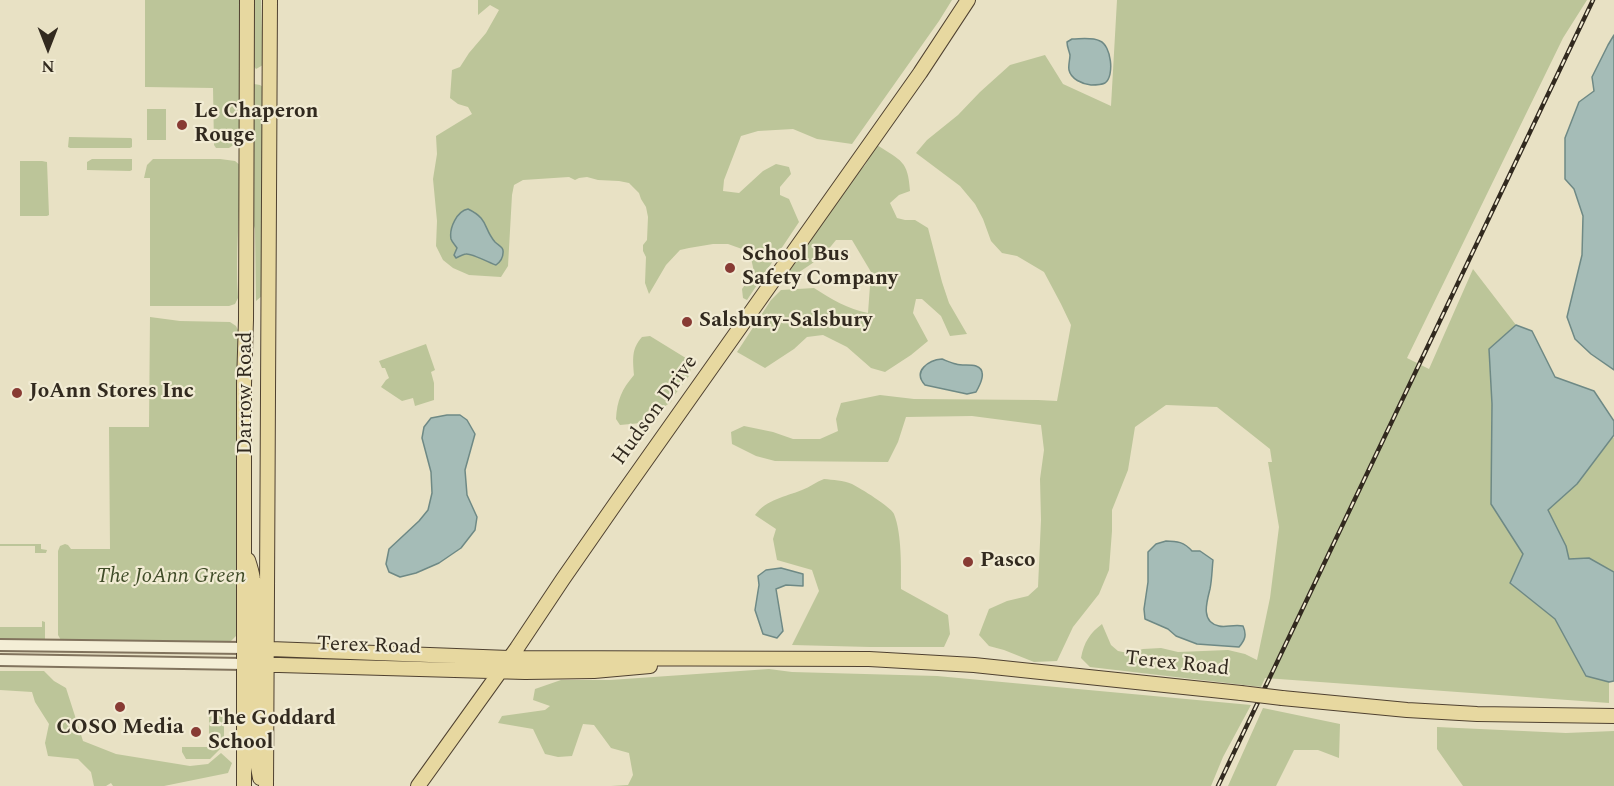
<!DOCTYPE html>
<html>
<head>
<meta charset="utf-8">
<style>
  body { margin:0 }
  #map { position:relative; width:1614px; height:786px; overflow:hidden; background:#e8e1c4; font-family:Spectral,serif }
  canvas { display:block }
  .north { position:absolute; left:18px; top:18px; width:60px; height:60px; -webkit-text-stroke:4px #f1ebd3; paint-order:stroke; rotate:180deg; font-size:16px; font-weight:700; line-height:24px; text-align:center; color:#322a1f }
  .north::after { content:''; display:block; margin:auto; width:21px; height:27px; background:#322a1f; clip-path:polygon(50% 0,100% 100%,50% 72%,0 100%) }
</style>
</head>
<body>
<div id="map">
<canvas width="1614" height="786"></canvas>
<div class="north">N</div>
</div>
<script>
const ctx = document.querySelector('canvas').getContext('2d');
ctx.lineJoin = 'round';
function paint(path, color) {
  ctx.fillStyle = color;
  ctx.fill(path, 'evenodd');
}
function trace(path, color, width, dash) {
  ctx.strokeStyle = color;
  ctx.lineWidth = width;
  ctx.lineCap = dash ? 'butt' : 'round';
  ctx.setLineDash(dash || []);
  ctx.stroke(path);
}
function write(font, color, halo, rows, align = 'center') {
  ctx.font = font + ' Spectral,serif';
  ctx.lineWidth = 4.5;
  ctx.setLineDash([]);
  ctx.textBaseline = 'middle';
  ctx.strokeStyle = halo;
  ctx.fillStyle = color;
  for (const [text, x, y, turn = 0] of rows) {
    ctx.save();
    ctx.translate(x, y);
    ctx.rotate((+turn || 0) * Math.PI / 180);
    ctx.textAlign = isNaN(turn) ? turn : align;
    if (halo) ctx.strokeText(text, 0, 0);
    ctx.fillText(text, 0, 0);
    ctx.restore();
  }
}
paint(new Path2D(`
  M145,0h96v140l-12,8h-13l-2,-3 -1,-57 -68,-1z
  M251,0h10l2,65 -7,4 -4,-5z
  M478,0h474l-13,21 -87,123 -35,-5 -24,-10 -35,2 -17,5 -17,44 -1,11 16,2 24,-22 13,-7 13,3 2,7 -11,13v8l9,4 10,23 -52,78 -4,-2 -1,-9 12,-17 -3,-14 -9,-9 -14,-5h-15l-24,4 -9,2 -14,15 -17,29 -4,-11 1,-26 -3,-6v-6l4,-5 1,-23 -2,-10 -5,-8 -2,-6 -10,-10 -10,-2 -21,-1 -11,-3 -8,1 -4,2 -6,-3 -46,3 -9,5 -2,10 -4,71 -7,11 -32,-2 -16,-7 -10,-8 -7,-14 1,-25 -4,-42 4,-25 -1,-18 36,-22 -4,-7 -10,-3 -8,-6 2,-28 8,-3 9,-14 17,-20 13,-23 -9,-5 -12,10z
  M1117,0h470l-24,38 -156,320 22,11 44,-100 43,56 -27,24 3,55 -1,100 32,50 -13,29 45,36 31,57 23,6v21l-344,-25 -4,9 -171,-20 -9,-9c3,-16 9,-25 21,-34l9,21 7,6 10,2 15,-4 18,-1 17,4 50,-2 17,4 12,6 13,-62 9,-71 -11,-65h4l-2,-13 -53,-42 -51,-2 -31,22 -7,43 -16,40v21l-3,39 -10,24 -26,33 -16,34 -23,1 -30,-12 -15,-4 -10,-11 10,-26 18,-8 21,-5 10,-9 3,-67 -1,-41 4,-29 -3,-25 -69,-9 -66,1 -8,25 -10,20 -113,-1 -19,-5 -24,-12 -1,-12 13,-6 29,6 20,7h27l18,-8 -2,-12 5,-16 39,-8 34,4 124,1 19,1 14,-76 -10,-21 -17,-32 -27,-16 -15,-3 -11,-12 -8,-22 -8,-15 -15,-18 -44,-33 11,-13 31,-25 22,-23 30,-27 35,-10 18,29 48,22z
  M254,84l6,1 3,2v208l-7,6 -1,-72 -3,-9 -1,-132z
  M147,109h19v31h-19z
  M69,137l62,1 1,1v8l-2,1h-60l-2,-1z
  M877,145c24,16 31,15 33,46l-11,4 -9,8 7,15 8,2h10l13,8 14,54 7,21 18,31 -17,2 -9,-20 -19,-17h-6l-3,14 15,28 -17,14 -26,17 -14,-4 -24,-21 -24,-12 -16,2 -13,12 -29,19 -28,-16 34,-52 10,-10 33,-2c17,11 34,21 54,25l3,-41 -19,-32h-16l-13,16 -28,19 -9,-1 68,-97 11,-12z
  M92,159h40v11l-2,1 -43,-1v-8z
  M153,159h67l15,2 6,5c-1,44 -6,88 -3,132l-3,6 -6,2h-79v-128h-6l3,-13z
  M20,161h22l5,1 2,53 -2,1h-27z
  M150,317l30,4 50,1 6,4 3,6 -1,302 -8,8 -4,2 -164,-2 -4,-7v-84l2,-5 5,-2 3,1 3,4h39l-1,-122h40z
  M650,336l39,24 2,8 -2,8 -16,21 -2,5 -30,21 -21,2 -4,-6c1,-19 6,-30 18,-44 -1,-15 -3,-26 8,-38z
  M426,344l9,26 -4,2 3,11v17l-19,6 -2,-8 -11,3 -21,-14 5,-7 3,-2 -4,-10h-3l-3,-7z
  M1613,437l1,1v134l-25,-14 -20,1 -3,-13 -18,-36 29,-26z
  M824,479c9,1 19,1 28,5 8,4 39,23 42,30 8,20 7,54 7,75l47,26 2,19 -6,13h-74l-78,-2 27,-54 -7,-21 -35,-10 -4,-21 3,-10 -21,-14c12,-16 30,-18 47,-25 8,-3 14,-8 22,-11z
  M0,544h41v5l6,1 -1,3h-11v-7h-35z
  M42,621l3,1v17l-6,3h-39v-15h42z
  M769,669l23,3 145,4 314,29 -28,52 -12,29h-600l17,-1 5,-10 -4,-22 -18,-5 -17,-23 -11,-1 -11,32 -14,1 -13,-3 -12,-25 -35,-6 4,-7 43,-6 5,-4 -17,-6 2,-11 26,-9h49z
  M0,671h44l10,10 12,7 17,53 33,13 74,12 18,-2 13,-11 11,10 -4,10 -64,13h-51l-2,-3 -5,3h-12l-3,-14 -13,-13 -30,-3 -3,-13 4,-19 -14,-22 -3,-10 -32,-2z
  M1263,708l77,16 -1,34 -21,-8h-24l-18,36h-48z
  M209,716h15v29l-14,14h-24l-4,-7v-5h27z
  M1437,727l129,6 48,-2v55h-151l-26,-37z`), '#bcc599');
const water = new Path2D(`
  M1614,35v335l-23,-16 -16,-15 -8,-22 15,-62 1,-39 -9,-27 -9,-10v-41l14,-36 15,-11 -2,-14 16,-32z
  M1072,39c9,0 20,-2 28,2 11,4 15,35 5,42 -4,2 -9,2 -14,2 -9,-1 -20,-6 -22,-15 -1,-5 1,-10 1,-15 -1,-5 -3,-8 -3,-13z
  M468,209c21,10 15,19 27,33 4,4 9,5 8,11 0,5 -3,9 -7,12 -6,-2 -25,-12 -30,-11 -1,0 -8,3 -10,4l-2,-3 3,-7c-2,-3 -5,-6 -6,-9 -2,-11 6,-28 17,-30z
  M1516,325l16,6 23,46 39,14 20,30v14l-37,49 -29,26 18,36 3,13 20,-1 25,14v109l-5,1 -23,-6 -31,-57 -45,-36 13,-29 -32,-50 1,-100 -3,-55z
  M942,359c5,2 9,4 14,5 6,2 14,0 20,2 12,4 4,19 0,26l-9,2 -42,-9c-13,-14 4,-25 17,-26z
  M447,415h13l7,5 8,14 -10,36 2,25 10,22 -2,13 -14,18 -22,15 -23,10 -16,4 -11,-5 -3,-8 3,-15 30,-28 9,-11 4,-17 -1,-21 -9,-34 2,-11 7,-9z
  M1166,541c11,0 18,1 26,10h8l13,9c-1,9 -1,19 -3,29 -3,12 -10,33 9,37 7,2 14,-2 24,0 4,9 2,14 -4,21l-42,-3 -21,-8 -8,-7 -23,-10 -1,-10 4,-27v-30l8,-8z
  M781,568l22,6v12l-17,-1 -10,4 7,42 -6,7 -14,-4 -8,-24 4,-25 -1,-9 8,-6z`);
paint(water, '#a5bcb7');
trace(water, '#6e8985', 1.5);
const minor = new Path2D(`
  M0,645l244,3
  M0,660l244,4`);
const major = new Path2D(`
  M248,560c2,6 4,13 5,19 5,25 -3,53 7,77
  M244,648l265,10 360,1 105,6 267,28
  M250,657l3,8 1,11 1,75 5,27
  M244,664l281,8 69,-1 56,-5
  M1282,698l125,12 70,4 137,2
  M244,786v-402l2,-64 1,-320
  M266,786l4,-786
  M418,786l99,-138 46,-69 55,-79 302,-427 48,-73`);
trace(minor, '#81735d', 14);
trace(major, '#4f4130', 16);
trace(minor, '#f4eed6', 10);
trace(major, '#e7d8a0', 14);
const rail = new Path2D(`
  M1218,786l375,-786`);
trace(rail, '#322a1f', 4.5);
trace(rail, '#f1ebd3', 2, [7]);
const majorBridge = new Path2D(`
  M1241,693l41,5`);
trace(majorBridge, '#4f4130', 16, []);
trace(majorBridge, '#e7d8a0', 14);
for (const [x, y, r, color] of [
  [182,125,6,"#883b34"],
  [730,268,6,"#883b34"],
  [687,322,6,"#883b34"],
  [17,393,6,"#883b34"],
  [968,562,6,"#883b34"],
  [120,707,6,"#883b34"],
  [196,732,6,"#883b34"]
]) {
  const dot = new Path2D();
  dot.arc(x, y, r, 0, 2 * Math.PI);
  ctx.fillStyle = color;
  ctx.fill(dot);
  trace(dot, '#f1ebd3', 2);
}
write('bold 21px', '#322a1f', '#f1ebd3', [
  ["Le Chaperon",194,113],
  ["Rouge",194,137],
  ["School Bus",742,256],
  ["Safety Company",742,280],
  ["Salsbury-Salsbury",699,322],
  ["JoAnn Stores Inc",29,393],
  ["Pasco",980,562],
  ["The Goddard",208,720],
  ["School",208,744],
  ["COSO Media",120,729,"center"]
], 'left');
write('21px', '#322a1f', '#f1ebd3', [
  ["Darrow Road",247,393,-90],
  ["Hudson Drive",656,411,-54],
  ["Terex Road",369,647,2],
  ["Terex Road",1177,665,6]
]);
write('italic 21px', '#404c28', '#f1ebd3', [
  ["The JoAnn Green",171,578]
]);
</script>
</body>
</html>
